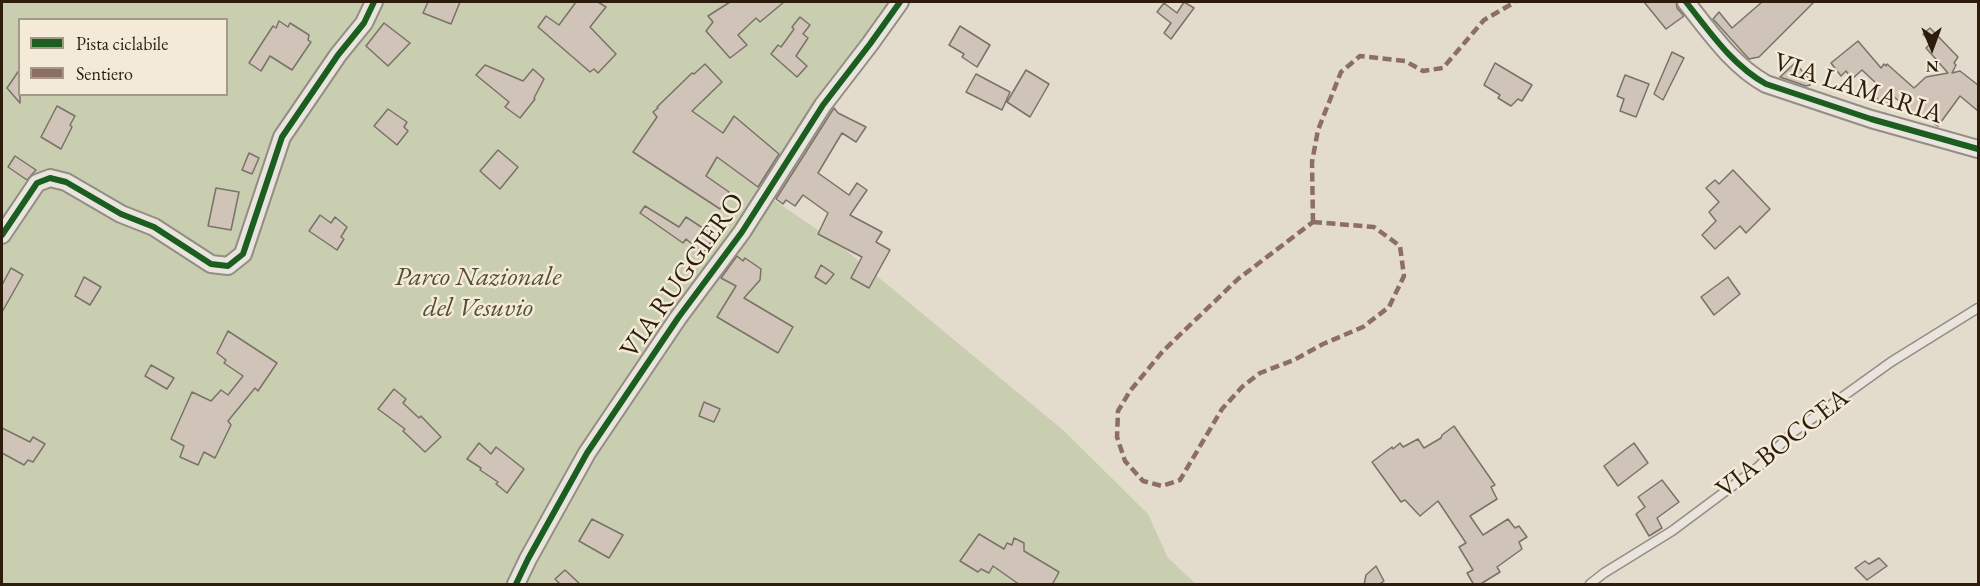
<!DOCTYPE html>
<html>
<head>
<meta charset="utf-8">
<style>
  body { margin:0 }
  #map { position:relative; width:1980px; height:586px; overflow:hidden; background:#e3dccc; font-family:"EB Garamond",serif }
  canvas { display:block }
  .frame { position:absolute; inset:0; border:3px solid #2d1b0c; pointer-events:none }
  .legend { position:absolute; left:18px; top:18px; width:210px; height:78px; box-sizing:border-box; background:#f3ebd8; border:2px solid #a49886; margin:0; padding:8px 10px; list-style:none; font-size:18px; color:#2d1b0c }
  .legend li { display:flex; align-items:center; gap:12px; height:30px }
  .legend b { width:30px; border:2px solid #a49886 }
  .north { position:absolute; left:1902px; top:18px; width:60px; height:60px; -webkit-text-stroke:4px #f3ebd8; paint-order:stroke; rotate:179deg; font-size:16px; font-weight:700; line-height:24px; text-align:center; color:#2d1b0c }
  .north::after { content:''; display:block; margin:auto; width:21px; height:27px; background:#2d1b0c; clip-path:polygon(50% 0,100% 100%,50% 72%,0 100%) }
</style>
</head>
<body>
<div id="map">
<canvas width="1980" height="586"></canvas>
<div class="frame"></div>
<ul class="legend">
<li><b style="height:8px;background:#1b5e20"></b>Pista ciclabile</li>
<li><b style="height:8px;background:#8d6e63"></b>Sentiero</li>
</ul>
<div class="north">N</div>
</div>
<script>
const ctx = document.querySelector('canvas').getContext('2d');
ctx.lineJoin = 'round';
function paint(path, color) {
  ctx.fillStyle = color;
  ctx.fill(path, 'evenodd');
}
function trace(path, color, width, dash) {
  ctx.strokeStyle = color;
  ctx.lineWidth = width;
  ctx.lineCap = dash ? 'butt' : 'round';
  ctx.setLineDash(dash || []);
  ctx.stroke(path);
}
function write(font, color, halo, rows, align = 'center') {
  ctx.font = font + ' "EB Garamond",serif';
  ctx.lineWidth = 5;
  ctx.setLineDash([]);
  ctx.textBaseline = 'middle';
  ctx.strokeStyle = halo;
  ctx.fillStyle = color;
  for (const [text, x, y, turn = 0] of rows) {
    ctx.save();
    ctx.translate(x, y);
    ctx.rotate((+turn || 0) * Math.PI / 180);
    ctx.textAlign = isNaN(turn) ? turn : align;
    if (halo) ctx.strokeText(text, 0, 0);
    ctx.fillText(text, 0, 0);
    ctx.restore();
  }
}
paint(new Path2D(`
  M2,2h904l-138,194 69,47 226,187 85,84 20,44 28,26h-1194zM20,20h206v74h-206z`), '#c8ceaf');
const building = new Path2D(`
  M428,2h32l-9,22 -28,-11z
  M576,2h22l8,5 -16,20 26,27 -18,19 -4,-4 -4,3 -52,-45 8,-11 13,9z
  M730,2h54l-24,20 -4,-4 -18,17 9,10 -17,13 -24,-27 7,-9 -5,-6z
  M1184,2l10,6 -23,31 -7,-6 7,-10 -14,-11 7,-9 13,10z
  M1644,2h32l1,6 7,8 -18,13z
  M1762,2h52l-55,55 -10,2 -36,-40 6,-7 13,16z
  M800,17l10,8 -7,9 5,4 -12,18 11,10 -10,11 -26,-23 7,-9 3,2 13,-18 -2,-2z
  M279,21l9,6 2,-4 19,12 -1,5 3,2 -19,28 -22,-14 -9,15 -12,-8 24,-37 3,2z
  M384,23l26,20 -22,23 -22,-20z
  M960,26l30,19 -13,22 -15,-10 2,-3 -15,-9z
  M1930,28l28,29 -4,6 2,2 -4,8 8,-2 18,14v26l-18,-15 -22,30 -20,-13 -2,2 -23,-19 -7,9 -11,-8 2,-4 -2,-3 3,-5 -16,-15 -10,9 -6,-8 -5,5 -10,-13 27,-22 23,27 3,-4 2,2 1,-2 27,24 12,-11 22,-4 -22,-25 5,-5 -8,-9z
  M1672,52l12,6 -21,42 -9,-6z
  M1495,63l37,22 -10,16 -4,-2 -7,7 -13,-8 2,-3 -16,-10z
  M1795,63l14,16 1,6 -4,1 -26,-9z
  M705,64l17,18 -30,29 31,22 11,-17 45,38 -21,33 -41,-30 -11,19 23,16 -9,17 -87,-57 24,-35 -4,-5 5,-4 -1,-1 35,-34 2,1z
  M485,65l38,16 10,-12 11,10 -10,19 1,1 -15,19 -15,-11 4,-5 -33,-27z
  M20,69v34l-13,-15z
  M1026,70l23,14 -19,33 -23,-15z
  M976,74l34,18 -8,18 -36,-18z
  M1625,75l24,9 -13,33 -16,-6 4,-12 -7,-3z
  M57,106l18,10 -5,9 2,2 -11,22 -20,-12z
  M834,108l4,5 28,14 -10,15 -14,-9 -24,40 31,22 8,-12 10,7 -17,25 32,17 -6,10 14,8 -21,38 -18,-10 11,-21 -44,-23 10,-21 -25,-18 -8,11 -9,-6 -3,4 -7,-5z
  M388,109l19,13 -3,5 4,4 -11,14 -23,-19z
  M498,150l20,17 -18,22 -20,-18z
  M249,153l10,5 -7,16 -10,-4z
  M15,156l21,14 -9,10 -19,-13z
  M1733,170l37,39 -24,24 -6,-7 -25,23 -13,-14 14,-14 -7,-9 10,-10 -13,-14 9,-8 4,4z
  M216,188l23,4 -8,38 -23,-4z
  M645,206l34,21 7,-10 26,17 -1,3 2,2 -10,14 -17,-14 -3,4 -43,-30z
  M320,215l11,8 4,-6 12,10 -6,10 3,2 -7,11 -28,-19z
  M737,256l6,5 2,-3 16,11 -1,11 -16,18 49,29 -15,26 -61,-36 19,-31 -15,-8z
  M821,265l13,9 -8,10 -11,-7z
  M11,268l12,7 -21,37v-27z
  M84,277l17,10 -11,18 -15,-9z
  M1728,277l12,17 -26,21 -13,-18z
  M228,331l49,32 -19,28 -3,-3 -27,33 3,4 -16,33 -11,-6 -6,13 -18,-8 4,-11 -13,-7 21,-47 19,9 10,-11 7,5 15,-19 -19,-13 2,-3 -9,-7z
  M151,365l23,13 -7,11 -22,-13z
  M394,389l12,10 -3,4 16,15 2,-2 20,21 -16,15 -22,-21 2,-2 -27,-20z
  M704,402l16,7 -6,13 -15,-6z
  M1454,426l41,59 -4,2 6,12 -27,17 13,19 25,-16 7,9 4,-2 8,11 -8,5 3,7 -25,18 3,5 -21,13h-5l-7,-12 6,-3 -14,-23 7,-4 -28,-42 -18,15 -15,-16 -4,2 -29,-40 20,-15 1,2 7,-6 3,4 15,-8 6,9 17,-10 1,-3z
  M2,428l28,14 3,-5 12,7 -12,18 -5,-2 -4,5 -22,-12z
  M479,443l12,11 5,-7 28,22 -17,24 -11,-9 2,-2 -18,-12 1,-2 -14,-9z
  M1634,443l14,20 -30,23 -14,-20z
  M1662,480l17,22 -22,16 5,10 -13,8 -13,-22 9,-7 -7,-10z
  M592,519l31,16 -14,23 -30,-17z
  M979,534l25,15 3,-6 5,2 2,-7 10,5v8l35,21 -7,13h-32l-27,-19 -4,7 -8,-4 -3,3 -18,-11z
  M1879,558l8,8 -20,14 -12,-12 10,-7 4,3z
  M1376,566l8,15 -6,4h-14l2,-10z
  M565,570l16,15h-20l-6,-6z`);
paint(building, '#d0c3b7');
trace(building, '#797268', 1.5);
const lane = new Path2D(`
  M1590,584l14,-11 68,-42 86,-64 34,-34 99,-71 87,-54`);
const street = new Path2D(`
  M1686,2c24,30 46,63 80,82l105,35 107,30
  M2,235l35,-52 13,-5 16,4 55,32 33,13 57,37 17,2 15,-12 39,-117 56,-82 26,-32 10,-21
  M516,584l12,-25 59,-106 91,-135 64,-86 81,-127 47,-61 30,-42`);
trace(lane, '#938d82', 11);
trace(street, '#938d82', 20);
trace(lane, '#e9e5de', 8);
trace(street, '#e9e5de', 16);
trace(new Path2D(`
  M1313,222l61,5 26,19 4,30 -15,31 -26,20 -40,17 -29,16 -34,13 -18,14 -20,22 -42,71 -18,6 -19,-5 -18,-20 -8,-24 1,-26 12,-20 33,-40 75,-72z
  M1313,222l-1,-60 6,-32 23,-58 19,-16 45,5 18,10 20,-3 41,-48 31,-18`), '#8d6e63', 4.5, [9, 4.5]);
trace(new Path2D(`
  M1686,2c24,30 46,63 80,82l105,35 107,30
  M2,235l35,-52 13,-5 16,4 55,32 33,13 57,37 17,2 15,-12 39,-117 56,-82 26,-32 10,-21
  M516,584l12,-25 59,-106 91,-135 64,-86 81,-127 47,-61 30,-42`), '#1b5e20', 6);
write('27px', '#2d1b0c', '#f3ebd8', [
  ["VIA LAMARIA",1858,89,18],
  ["VIA RUGGIERO",683,276,-55],
  ["VIA BOCCEA",1783,444,-38]
]);
write('italic 27px', '#554d36', '#f3ebd8', [
  ["Parco Nazionale",478,278],
  ["del Vesuvio",478,309]
]);
</script>
</body>
</html>
